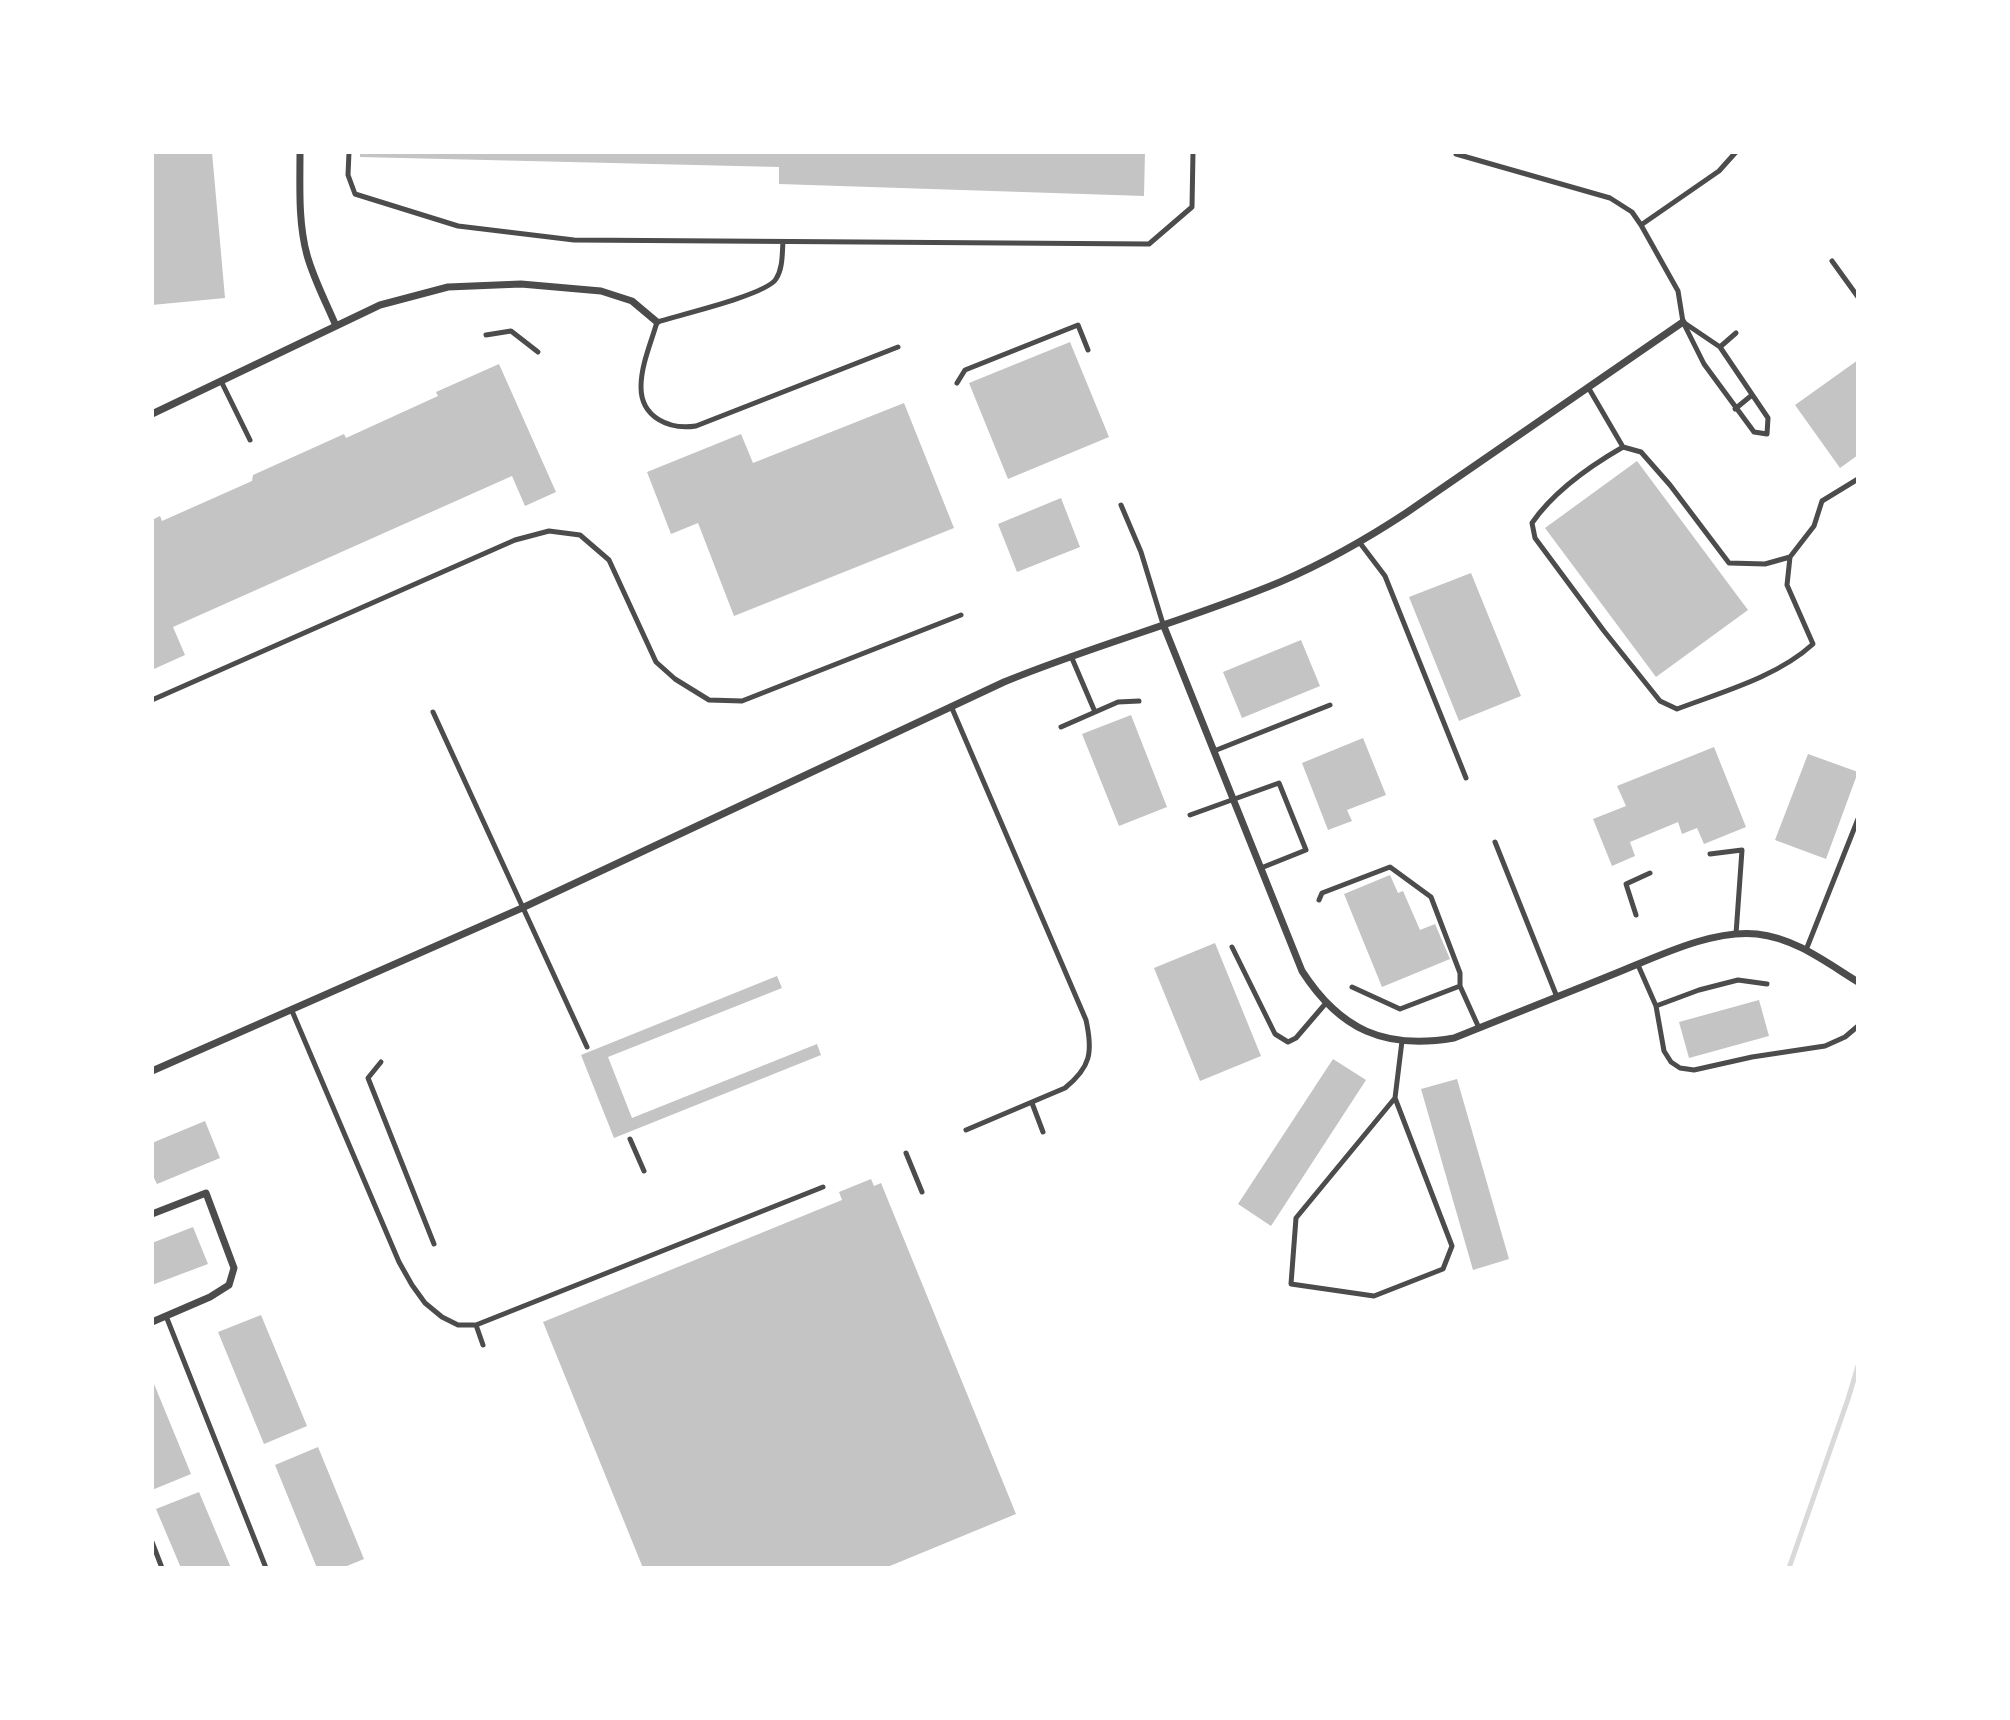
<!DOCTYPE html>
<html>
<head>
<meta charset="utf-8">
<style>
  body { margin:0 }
  #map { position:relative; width:2010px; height:1720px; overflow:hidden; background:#fff; font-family:Rubik,sans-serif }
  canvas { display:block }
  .frame { position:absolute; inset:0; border:154px solid #fff; pointer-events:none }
</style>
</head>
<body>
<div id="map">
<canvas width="2010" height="1720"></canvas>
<div class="frame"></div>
</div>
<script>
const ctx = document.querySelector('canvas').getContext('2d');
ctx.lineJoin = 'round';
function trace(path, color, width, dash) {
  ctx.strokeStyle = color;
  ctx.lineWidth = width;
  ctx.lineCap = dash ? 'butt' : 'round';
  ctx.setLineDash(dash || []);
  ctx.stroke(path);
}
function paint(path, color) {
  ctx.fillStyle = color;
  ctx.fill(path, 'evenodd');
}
trace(new Path2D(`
  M1789,1568l59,-169 10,-33`), '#d9d9d9', 5);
paint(new Path2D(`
  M152,152h60l13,146 -73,7z
  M360,152h785l-1,44 -365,-12v-17l-419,-10z
  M1070,342l39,95 -101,42 -39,-96z
  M1858,360v95l-18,13 -45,-63z
  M499,364l57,128 -31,14 -13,-30 -339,151 12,28 -31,14 -2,-4v-145l8,-4 2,5 90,-40 1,-6 91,-41 2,4 92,-42 -2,-4z
  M904,403l50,125 -220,88 -36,-93 -27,11 -24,-62 94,-38 12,29z
  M1637,461l111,149 -92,67 -111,-149z
  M1061,498l19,49 -63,25 -19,-48z
  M1471,573l50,123 -62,25 -50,-124z
  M1301,640l19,46 -78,32 -19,-46z
  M1131,715l36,92 -48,19 -37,-92z
  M1363,738l23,57 -39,15 5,11 -24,9 -26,-67z
  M1714,747l32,80 -42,17 -7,-16 -15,6 -4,-12 -48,20 5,14 -23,10 -19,-47 33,-13 -9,-20z
  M1808,754l50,18 -32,87 -51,-19z
  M1390,875l8,18 5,-2 17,39 15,-6 15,35 -68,28 -38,-93z
  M1215,943l46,113 -61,25 -46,-113z
  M777,976l5,12 -174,69 24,61 185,-74 4,11 -207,83 -33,-83z
  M1759,1000l10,36 -80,22 -10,-36z
  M1333,1059l33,21 -95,146 -33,-22z
  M1457,1079l52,180 -36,11 -52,-181z
  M205,1121l15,37 -63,26 -5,-10v-31z
  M871,1179l3,7 7,-3 135,331 -131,54h-242l-100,-246 299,-122 -3,-8z
  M193,1227l15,37 -56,21v-42z
  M261,1315l46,111 -43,18 -46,-112z
  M152,1379l39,95 -39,16z
  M318,1447l46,112 -22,9h-25l-42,-103z
  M199,1492l32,76h-50l-25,-59z`), '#c4c4c4');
trace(new Path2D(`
  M349,152l-1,23 7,19 103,32 116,14 575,4 43,-37 1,-55
  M1456,154l154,44 22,14 9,13
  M783,242c-1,12 0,26 -7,37 -10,16 -97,36 -119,43 -6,21 -16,43 -16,65 0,31 29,43 55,39l202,-79
  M1832,261l26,36
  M1683,322l37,25 48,71 -1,16 -13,-2 -50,-68 -21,-42 -5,-31 -37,-66 78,-54 17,-19
  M486,335l25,-4 27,21
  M1720,347l16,-14
  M221,381l29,59
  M957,383l8,-13 113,-45 10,25
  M1588,387l35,60
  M1735,409l17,-14
  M1121,505l20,47 22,72
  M1360,543l25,33 81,202
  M1790,557l-25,7 -36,-1 -59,-78 -29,-33 -18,-5c-33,19 -69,44 -91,76l3,15 69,93 56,70 17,8c45,-17 100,-32 136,-65l-26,-59 3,-28 24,-31 8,-25 36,-22
  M1071,656l24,56
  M152,700l363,-160 34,-9 31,4 29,25 47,102 19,17 34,21 33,1 219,-86
  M951,706l135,314c7,32 5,47 -21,68l-99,42
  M433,712l154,335
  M1061,727l57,-25 21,-1
  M1214,751l116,-46
  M1190,815l89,-32 27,67 -45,18
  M1495,842l62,155
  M1710,854l32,-4 -6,84
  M1319,900l3,-7 68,-26 41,30 29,76v13l19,42
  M1636,915l-10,-31 24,-11
  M1232,947l43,87 13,8 8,-4 30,-35
  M1806,950l52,-131
  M1638,965l18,41 43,-16 39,-10 29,4
  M1352,987l48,22 60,-23
  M1656,1006l8,45 7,11 9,6 14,2 58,-13 73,-11 20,-9 13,-11
  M292,1011l107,251 13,23 13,18 17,14 16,8h18l347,-138
  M381,1062l-13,16 66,166
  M1395,1098l57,148 -9,23 -69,27 -83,-12 5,-66 99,-120 7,-57
  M1032,1103l11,29
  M630,1139l14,32
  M906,1153l16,39
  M166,1316l100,252
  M476,1325l7,20
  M152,1542l10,26`), '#4c4c4c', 5);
trace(new Path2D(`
  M300,152c0,34 -2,70 7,103 7,25 19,47 29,71
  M152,414l228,-109 68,-18 73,-3 80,7 31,10 25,21
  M1163,624l139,347c38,59 83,79 152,67 50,-20 100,-40 150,-60 45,-17 104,-49 153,-44 38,4 70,29 101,48
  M152,1071l370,-163 482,-226c90,-37 185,-62 276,-100 44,-19 85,-42 126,-69l277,-191
  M152,1214l54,-21 28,75 -5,17 -19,12 -58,25`), '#4c4c4c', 7);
</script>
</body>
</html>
